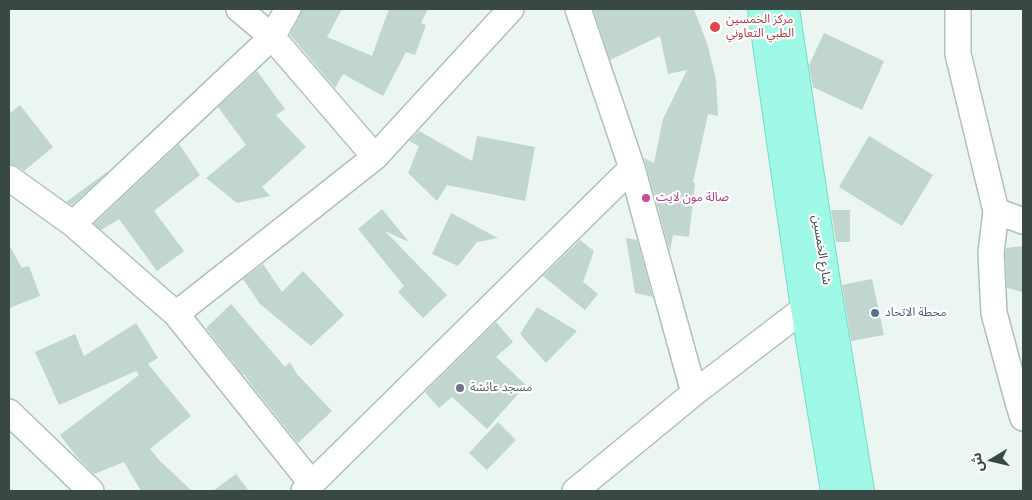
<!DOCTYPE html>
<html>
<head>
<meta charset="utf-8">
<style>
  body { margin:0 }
  #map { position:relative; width:1032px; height:500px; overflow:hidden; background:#ebf5f2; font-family:Roboto,"Noto Sans Arabic",sans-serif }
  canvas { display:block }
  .frame { position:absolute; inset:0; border:10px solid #394844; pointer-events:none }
  .north { position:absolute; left:967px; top:435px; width:50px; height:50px; -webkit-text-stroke:4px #fff; paint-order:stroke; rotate:261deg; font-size:14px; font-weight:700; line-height:20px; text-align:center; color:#394844 }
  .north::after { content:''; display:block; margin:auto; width:18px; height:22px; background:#394844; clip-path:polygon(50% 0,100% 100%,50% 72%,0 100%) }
</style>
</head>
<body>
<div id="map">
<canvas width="1032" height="500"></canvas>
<div class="frame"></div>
<div class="north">ش</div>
</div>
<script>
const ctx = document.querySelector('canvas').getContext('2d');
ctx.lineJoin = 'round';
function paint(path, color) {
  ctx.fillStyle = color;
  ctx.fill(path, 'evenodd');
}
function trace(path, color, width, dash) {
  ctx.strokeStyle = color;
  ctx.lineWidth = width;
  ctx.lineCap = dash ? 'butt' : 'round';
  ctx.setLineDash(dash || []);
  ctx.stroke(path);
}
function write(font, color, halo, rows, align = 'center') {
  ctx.font = font + ' Roboto,"Noto Sans Arabic",sans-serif';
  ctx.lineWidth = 4.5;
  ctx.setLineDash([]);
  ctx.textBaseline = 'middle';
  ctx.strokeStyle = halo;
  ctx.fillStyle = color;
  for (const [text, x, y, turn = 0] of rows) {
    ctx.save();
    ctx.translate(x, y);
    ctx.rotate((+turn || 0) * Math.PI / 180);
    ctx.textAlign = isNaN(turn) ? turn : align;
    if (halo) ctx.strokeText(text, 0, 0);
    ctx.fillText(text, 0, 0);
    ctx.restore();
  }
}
paint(new Path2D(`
  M302,9h40l-15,28 45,19 17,-47h39l-7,14 5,2 -11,30 -9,-3 -23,44 -40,-22 -8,14 -45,-53 10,-19z
  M593,9h101l14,37 8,34 2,36 -10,-2 -15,68 2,1 -6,54 -16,-2 -3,16 -26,-93 10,5 9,-44 24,-49 -19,4 -8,-38 -50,24z
  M824,33l60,28 -22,49 -49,-23 -4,-22z
  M257,71l28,38 -9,6 30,32 -44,40 8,9 -33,7 -31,-25 40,-33 -28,-38z
  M20,105l33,42 -29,24 -7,-5 -8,-2v-50z
  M419,131l53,30 5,-25 58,11 -10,54 -78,-16 -10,16 -29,-28 11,-27 -10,-5z
  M869,136l64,39 -31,51 -63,-39z
  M179,144l21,31 -46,36 30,40 -27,20 -38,-52 -18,11 -7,-6z
  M110,170l-38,35 -6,-3z
  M382,209l27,33 -24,-11 62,64 -24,23 -25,-26 6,-6 -46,-57z
  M831,210h19v32h-14z
  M451,213l47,25 -21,4 -19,24 -26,-12z
  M626,238l11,2 16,57 -18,-4z
  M580,240l14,11 -11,31 15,12 -13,16 -42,-34z
  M9,245l13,23 7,-2 11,30 -31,12z
  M1023,246v46l-16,-4 -2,-34 1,-6z
  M263,264l19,28 21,-21 41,44 -33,31 -51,-42 -17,-25z
  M872,279l12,56 -33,6 -9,-56z
  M231,304l54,63 5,-5 6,11 36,38 -34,32 -48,-60 -6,-9 -1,1 -37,-47z
  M537,307l40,24 -31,32 -26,-29z
  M496,322l17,20 -17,15 30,28 -39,44 -35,-32 -13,11 -14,-16z
  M136,323l22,35 -10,6 43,52 -41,33 10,12 32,30h-51l-17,-29 -30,12 -17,-17 -17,-22 79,-60 -3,-4 -77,34 -24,-53 40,-18 9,22z
  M498,422l18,18 -29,30 -18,-17z
  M236,474l13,17h-36z`), '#c1d6cf');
const minor = new Path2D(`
  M239,9l33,28 103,120
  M578,9l54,159 62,225
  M958,9v45l38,157 -5,42 3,60 24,89 5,16
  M9,178l64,46 103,90 136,170
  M996,211l27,10
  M73,224l199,-187 16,-28
  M176,314l199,-157 136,-148
  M9,412l82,79
  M304,491l328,-323
  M575,491l119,-98 111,-85`);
const major = new Path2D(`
  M762,9l43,299 30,183
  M785,9l42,280 33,202`);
trace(minor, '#aec0bb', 28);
trace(major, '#70dec5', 30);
trace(minor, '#fff', 25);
trace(major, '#a0f9e6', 28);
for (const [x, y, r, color] of [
  [715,27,6,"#e0444e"],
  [646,198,5,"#d1479c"],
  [875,313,5,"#5c6f8a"],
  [460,388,5,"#6b7280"]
]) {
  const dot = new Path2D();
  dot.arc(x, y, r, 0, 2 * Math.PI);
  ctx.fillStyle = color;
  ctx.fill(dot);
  trace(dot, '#fff', 2);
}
write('12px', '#be3a42', '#fff', [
  ["مركز الخمسين",726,20],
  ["الطبي التعاوني",726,34]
], 'left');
write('12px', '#b23c85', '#fff', [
  ["صالة مون لايت",656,198]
], 'left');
write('12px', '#394844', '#fff', [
  ["شارع الخمسين",821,250,81]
]);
write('12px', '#4e5e75', '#fff', [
  ["محطة الاتحاد",885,313]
], 'left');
write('12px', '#5b616d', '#fff', [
  ["مسجد عائشة",470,388]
], 'left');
</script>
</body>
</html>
